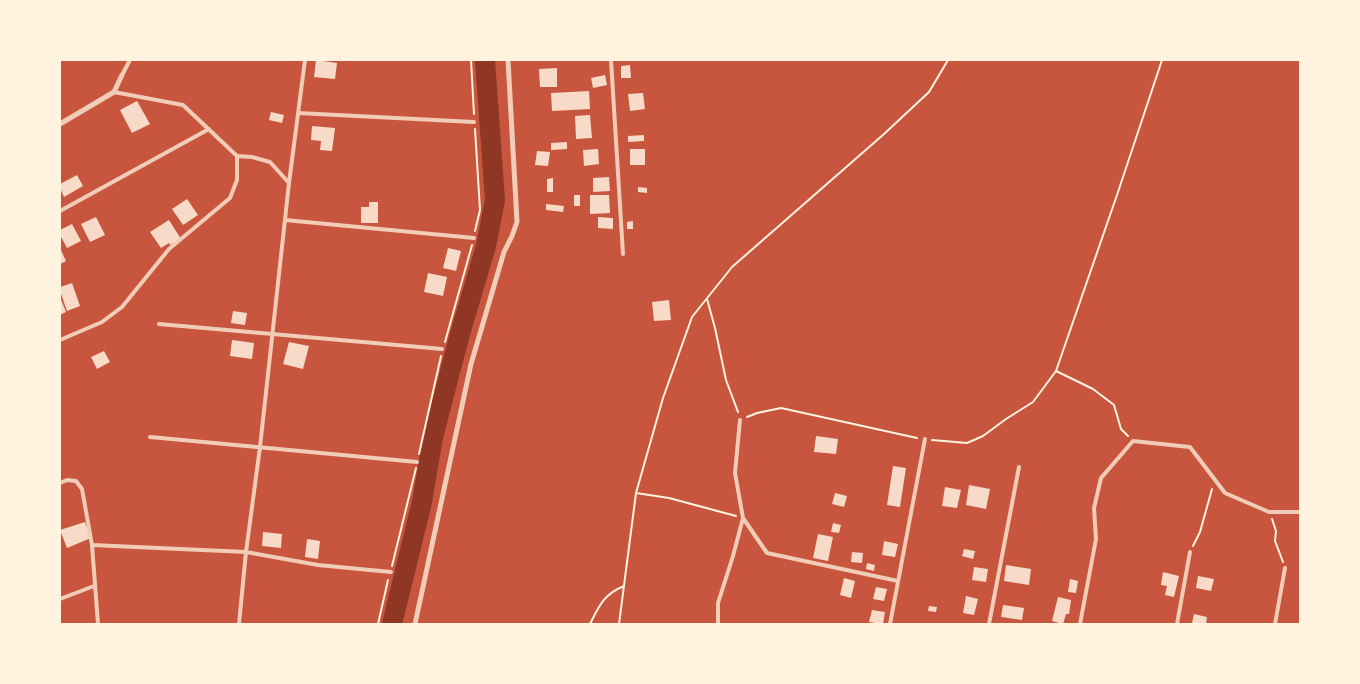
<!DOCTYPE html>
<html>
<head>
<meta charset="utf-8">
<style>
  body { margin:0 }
  #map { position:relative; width:1360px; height:684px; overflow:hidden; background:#c8553d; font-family:"IBM Plex Sans",sans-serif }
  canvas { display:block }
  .frame { position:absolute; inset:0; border:61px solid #fff3e0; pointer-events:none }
</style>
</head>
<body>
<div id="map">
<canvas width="1360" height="684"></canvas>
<div class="frame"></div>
</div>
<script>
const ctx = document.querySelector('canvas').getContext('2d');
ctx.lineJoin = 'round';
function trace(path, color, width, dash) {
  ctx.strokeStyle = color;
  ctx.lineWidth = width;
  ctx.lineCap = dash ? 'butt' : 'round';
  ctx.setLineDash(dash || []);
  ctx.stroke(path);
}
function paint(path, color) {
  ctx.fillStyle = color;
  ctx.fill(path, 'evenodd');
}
trace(new Path2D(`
  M392,624l30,-122 11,-65 27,-103 26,-88 9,-46 -10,-140`), '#8f3625', 20);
paint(new Path2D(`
  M316,60l21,3 -2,16 -21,-2z
  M630,65l1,13h-10v-12z
  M557,68v19h-17l-1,-18z
  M605,75l2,10 -14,3 -2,-10z
  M589,91l1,18 -38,2 -1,-18z
  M643,93l2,16 -15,2 -2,-17z
  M137,101l13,23 -18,9 -12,-23z
  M271,112l13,3 -2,8 -13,-3z
  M590,115l2,23 -16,1 -1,-23z
  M312,126l23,2 -3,23 -12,-1 1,-9 -10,-1z
  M644,135v6l-16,1v-6z
  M567,142v7l-16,1v-7z
  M598,149l1,15 -15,2 -1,-16z
  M630,149h15v16h-15z
  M537,151l13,1 -2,14 -13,-1z
  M77,175l6,11 -19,11 -4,-9v-4z
  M609,177l1,14 -17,1v-14z
  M553,178v14h-6v-13z
  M638,187l9,1v5l-9,-1z
  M574,195h6v11h-6z
  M590,195h19l1,18 -20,1z
  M187,199l11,16 -15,10 -11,-16z
  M369,202h9v21h-17v-16h8z
  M546,204l18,2 -1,6 -17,-2z
  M96,217l9,18 -15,7 -9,-18z
  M598,217l15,1v11l-15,-1z
  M169,220l12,19 -11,6 -1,-2 -8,5 -11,-16z
  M633,221v8h-6v-7z
  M72,224l9,17 -14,7 -7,-13v-5z
  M60,248l6,13 -6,3z
  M448,248l13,3 -5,20 -13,-3z
  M428,273l19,4 -4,19 -19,-4z
  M72,283l8,23 -13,5 -7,-20v-4z
  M60,297l6,15 -6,3z
  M669,300l2,20 -17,1 -2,-19z
  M233,311l14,2 -2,12 -14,-2z
  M232,340l22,3 -2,16 -22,-3z
  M289,342l20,4 -6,23 -20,-5z
  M104,351l6,11 -13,7 -6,-12z
  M816,436l22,3 -2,15 -22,-2z
  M893,466l13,2 -6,39 -13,-2z
  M969,485l21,4 -4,20 -20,-4z
  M945,487l16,3 -4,18 -15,-2z
  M835,493l12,3 -3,11 -12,-3z
  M85,522l6,16 -24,10 -7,-18z
  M833,523l8,2 -2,8 -8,-1z
  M263,532l19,2 -1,14 -19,-2z
  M818,534l15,3 -5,24 -15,-3z
  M307,539l13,2 -2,18 -13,-2z
  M884,541l14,3 -3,13 -13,-2z
  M964,549l11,2 -2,8 -11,-3z
  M852,552l11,1 -1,10 -11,-1z
  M867,563l8,2 -1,6 -8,-2z
  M1006,565l25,4 -2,16 -25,-4z
  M974,567l14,2 -2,13 -14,-2z
  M1163,572l16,4 -5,21 -9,-2 2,-9 -6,-1z
  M1198,576l16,3 -3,12 -15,-3z
  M844,578l11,3 -4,17 -11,-3z
  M1070,579l8,2 -2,12 -8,-1z
  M876,587l11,2 -3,12 -11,-2z
  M966,596l12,3 -4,16 -11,-2z
  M1058,597l13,3 -2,14h-3l-3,10 -11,-3z
  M1003,605l21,3 -2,12 -21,-3z
  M929,606l8,1 -1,5 -8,-1z
  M872,610l13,2 -2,12 -14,-2z
  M1194,614l13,3 -1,7 -14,-1z`), '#f7dbc8');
trace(new Path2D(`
  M471,60l3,54
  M475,129l5,81 -5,21
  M707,299l8,29 11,52 12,32
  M445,342l27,-97
  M1056,371l37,18 21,16 7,24 7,7
  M747,417l10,-4 24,-5 136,30
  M932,440l35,3 16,-7 23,-17 27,-17 23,-31 61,-176 45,-135
  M419,454l22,-98
  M636,493l33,5 67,18
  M1272,519l4,12 -1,10 8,21
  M1193,546l7,-14 12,-43
  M392,566l24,-98
  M378,624l10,-44
  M590,624c9,-18 14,-30 34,-38
  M619,624l17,-131 27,-95 29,-81 40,-50 152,-133 45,-42 19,-32`), '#fff3e0', 2);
trace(new Path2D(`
  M611,60l12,194
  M122,75l8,-15
  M114,92l69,13 54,51 15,1 18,5 19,21
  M298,113l176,9
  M60,211l149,-82
  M285,220l189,18
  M159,324l283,25
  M60,340l42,-18 20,-15 47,-58 61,-51 7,-18v-24
  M150,437l267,25
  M60,483l7,-3 9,1 6,8 10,56 6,79
  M743,518l24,35 131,28
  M92,545l154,7 72,13 73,7
  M60,599l34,-13
  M239,624l7,-72 14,-105 29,-264 16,-123
  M718,624v-21l15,-47 10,-38 -8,-45 5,-53
  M890,624l35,-185
  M989,624l30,-157
  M1080,624l16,-85 -2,-31 7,-30 32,-37 57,6 35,46 44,19h31
  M1177,624l13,-72
  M1275,624l10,-56`), '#f1ccb7', 4);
trace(new Path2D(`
  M60,124l54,-32 8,-17
  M415,624l56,-260 33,-112 8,-16 5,-14 -9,-162`), '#f1ccb7', 5);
</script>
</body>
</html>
